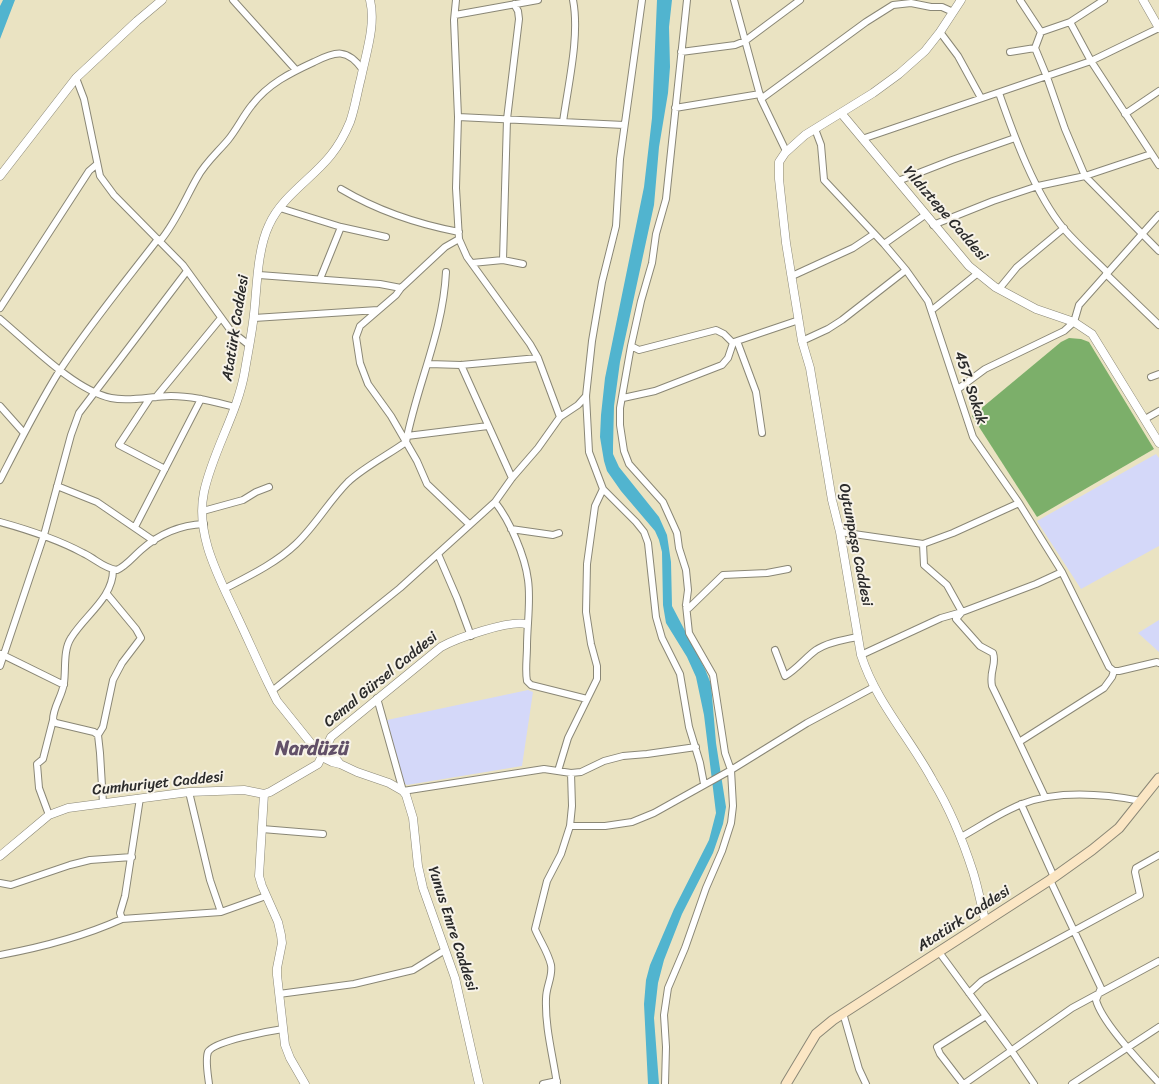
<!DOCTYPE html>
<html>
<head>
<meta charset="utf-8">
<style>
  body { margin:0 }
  canvas { display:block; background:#eae3c2 }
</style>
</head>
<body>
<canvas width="1159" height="1084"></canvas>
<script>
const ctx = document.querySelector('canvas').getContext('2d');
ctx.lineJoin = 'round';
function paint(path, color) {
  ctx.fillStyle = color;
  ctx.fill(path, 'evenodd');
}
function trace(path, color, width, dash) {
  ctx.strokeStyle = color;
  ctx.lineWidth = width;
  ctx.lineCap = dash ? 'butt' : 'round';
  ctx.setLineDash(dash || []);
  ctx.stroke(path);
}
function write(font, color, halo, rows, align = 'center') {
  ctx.font = font + ' Sriracha,sans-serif';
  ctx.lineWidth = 4;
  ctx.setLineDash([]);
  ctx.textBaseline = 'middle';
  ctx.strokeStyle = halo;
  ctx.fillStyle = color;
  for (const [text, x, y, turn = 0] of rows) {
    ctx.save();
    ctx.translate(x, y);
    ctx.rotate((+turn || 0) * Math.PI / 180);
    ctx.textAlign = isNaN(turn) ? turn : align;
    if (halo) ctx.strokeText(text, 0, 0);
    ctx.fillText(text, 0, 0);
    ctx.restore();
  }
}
paint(new Path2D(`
  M1156,454l3,4v88l-78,43 -44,-68z
  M1159,620v32l-21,-19z
  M528,690l5,2 -11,74 -115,19 -4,-2 -16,-63z`), '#d4d8f9');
paint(new Path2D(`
  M1069,338l12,1 8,3 65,107 -117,68 -65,-101 89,-74z`), '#7caf6a');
paint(new Path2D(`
  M3,0h12l-15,39v-33z
  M657,0h15l-3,27 1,40 -2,26 -9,54 -5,58 -34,157 -6,44 -1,41v7l6,13 40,50 8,18 4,27 1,44 33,63 6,15 5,59 10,64 -3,17 -10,29 -31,61 -18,46 -6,23 -4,35 5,66h-11l-4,-80 2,-24 4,-15 24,-56 35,-69 7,-27 -12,-98 -8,-38 -9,-20 -21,-34 -3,-18 -1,-53 -3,-12 -4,-9 -34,-40 -14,-20 -3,-10 -4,-24 1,-22 4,-37 39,-191 8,-69z`), '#51b4cf');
const minor = new Path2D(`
  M233,0l63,70
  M456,0l-2,20 4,97 -2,71 3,51 8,18 63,87 8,14 22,59
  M642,0l-22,159 -4,67 -14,56 -10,59 -6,55 3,56 14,37 33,33 8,10 4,11 8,74 6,21 18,36 9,53 11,36 4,21
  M734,0l27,99 25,52
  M1020,0l21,32 29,-10 34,-22
  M455,15l83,-15
  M1070,22l21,39 68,104
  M940,32l18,24 23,42
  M1041,32l-6,16 12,29 18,52 20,47 74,75
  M681,52l54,-7 10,-4 55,-41
  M1010,52l25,-4
  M76,78l8,21 16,77 14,19 69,70 48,66 18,14
  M999,93c15,43 36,101 65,136 13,15 29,29 43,43
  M761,99l105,-77 27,-17 18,-2 20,4h11l11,5
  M675,108l85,-14
  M1125,114l34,-23
  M458,117l166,8
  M563,122c5,-37 17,-86 10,-122
  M815,129l6,16 3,35 60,64 22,26 22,31 45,136 46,66 43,69 47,95 5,4h5l38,-9 2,1
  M862,139l229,-78 68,-33
  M898,181l54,-21 63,-22
  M341,189c37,22 76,35 118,43
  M280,208l61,19 -21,52
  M933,225l60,-24 45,-15 47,-10 66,-22
  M341,227l45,10
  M459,239l-14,8 -44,41 -5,7 -36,31 -4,11 4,26 8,21 23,32 26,45 10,23 42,40
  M160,241c16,-19 25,-42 37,-63 8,-15 20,-25 31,-38 9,-11 15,-24 24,-35 16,-21 38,-32 62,-43 22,-11 33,-14 49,8
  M884,244l41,-29
  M503,260l4,-141 12,-100 -1,-8 -4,-7
  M472,263l31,-3 20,4
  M1106,274l53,51
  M259,275l121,9 21,4
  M792,276l61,-28 21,-14
  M999,289l18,-22 47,-39
  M0,308l89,-137 7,-6
  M932,310l46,-37
  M254,318l124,-8
  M0,319c29,24 74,71 111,79 20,4 40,-2 60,-2 22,0 43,6 64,11
  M737,341l19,51 6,41
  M802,341l26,-12 14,-9 64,-50
  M734,342l65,-22
  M631,346l8,4 77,-20 8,4 9,9
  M429,364l32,1 77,-7
  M461,365l51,113
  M1151,377l8,-3
  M958,389l27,-20 79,-38 10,-9 5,-17 80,-90
  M156,397l65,-79
  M150,398l-31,47 46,24
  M623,398l32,-7 67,-26 6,-7 5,-15
  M0,406l24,27
  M1145,419l14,-8
  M407,436l81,-10
  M0,480c19,-37 38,-75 60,-110 30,-46 65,-88 98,-131
  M57,486l40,16 57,39
  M495,502c15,19 30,54 33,78 3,21 -1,45 -1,66 0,12 -2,24 0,35l4,4 56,14
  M203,511l40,-11 13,-8 13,-5
  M0,522c29,8 57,17 83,31 13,6 20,15 34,17 9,-4 16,-13 24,-20 18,-16 39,-25 63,-26
  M135,527l66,-128
  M511,529l42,6 6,-2
  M840,532l83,12 30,-11 66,-30
  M923,544l1,21 23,20 15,27 -6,7 24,27 13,7c4,12 -4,17 -1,33l27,56
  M438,554l19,44 14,38
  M224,589c25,-13 52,-26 72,-45 20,-19 33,-43 52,-62 16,-15 40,-27 58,-40 11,-58 37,-109 40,-170
  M686,605l3,3 34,-33 44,-2 21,-4
  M775,650l10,26c12,-7 20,-18 31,-26 12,-8 28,-10 41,-13
  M1,654l63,31
  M861,655l80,-37 21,-6 74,-28 26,-12
  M0,666l44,-131 27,-100 8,-22 108,-142
  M272,691l128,-103 95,-86 17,-24 26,-30 22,-31 18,-12 8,-9
  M377,698l26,93 141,-22 27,4 10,-1 23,-11 19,-5 24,-2 49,-7
  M98,735l5,-8 10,-47 9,-17 19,-25 -5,-9 -29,-35
  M558,771l10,-33 29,-59v-13l-6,-22 -5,-32 1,-48 8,-58 8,-17
  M189,792l21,88 11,32
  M1045,797l-26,-55 85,-54 8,-11 2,-6
  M140,798l-15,98 -5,17 2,6 99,-7 45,-16
  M103,803l-3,-50 -2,-18 -4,-3 -38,-9 -3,-3c0,-13 9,-23 11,-37 2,-14 -1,-33 7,-45 14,-23 42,-40 42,-68
  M1021,804l33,73
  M49,815l-10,-27 -2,-24 6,-5 10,-39
  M570,826h35l27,-4 22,-9 77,-43 76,-47 67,-36
  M262,829l61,5
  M961,837c20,-11 40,-25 61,-33 36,-14 82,-10 119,-3
  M1050,880l51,108 -5,12c6,23 46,64 63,83
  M0,883l11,2 59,-20 20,-5 42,-3
  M939,952l72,98 23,34
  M0,955c43,-8 82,-18 122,-36
  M969,993l13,-12 16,-9 142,-77 -5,-23 1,-4 23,-13
  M279,994l75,-10 59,-14 32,-20
  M843,1013l16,56 7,15
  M209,1084c-1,-9 -4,-24 -1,-32 6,-11 61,-21 75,-23
  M543,1084l14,-3
  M557,1084c-4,-28 -12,-56 -11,-85 0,-13 7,-22 5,-34 -3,-13 -11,-24 -16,-36l12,-48 14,-27 9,-28 2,-20 -1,-33
  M665,1084l1,-37 -2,-32 4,-27 17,-40 21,-60 16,-37 9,-28 2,-17 -2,-36 -6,-17 -12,-78 -24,-42 -3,-28 2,-15 -2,-20 -7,-22 -2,-15 -14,-31 -34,-38 -5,-13 -4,-26v-17l11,-62 10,-45 11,-38 4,-29 10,-35 21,-199
  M963,1084l-23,-30 -3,-7 49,-31
  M964,1084l108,-76 87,-47
  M1072,1084l87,-57`);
const tertiary = new Path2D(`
  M961,0l-21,32 -15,19 -26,23 -26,19 -68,42 -20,18 -6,9v17l7,64 16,98 8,27 22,132 8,32 21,123c15,47 49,83 72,126 17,28 30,60 40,91 5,16 8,32 12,48
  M1143,0l16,28
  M841,113l128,153 26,21 41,22 38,13 18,12 67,109
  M0,176l76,-98 61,-57 25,-21
  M326,746l14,18 -8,-2 -10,-5 -45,-56 -9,-18c-11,-23 -21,-46 -32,-69 -17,-37 -41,-79 -32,-122 9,-42 34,-79 41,-122 3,-18 7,-37 9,-56 3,-26 3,-64 15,-89 13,-29 43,-46 62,-70 8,-10 14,-21 19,-33 5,-14 7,-29 11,-44 5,-25 15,-53 9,-78
  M340,764l17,8 32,11 14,8 3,4 7,23 5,48 5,22 32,90 24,106
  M264,794l-5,82 3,10 16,36 3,13 1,8 -5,25v7l8,70 5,13 15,26
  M0,856l49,-41 19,-7 121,-16 55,-2 20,4 6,-2 48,-28 13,-27 110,-90c16,-9 68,-27 85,-23`);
const secondary = new Path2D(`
  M786,1084l30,-50 17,-14 217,-140 42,-30 27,-22 40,-50`);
trace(minor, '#8a8776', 8);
trace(tertiary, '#8a8776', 9);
trace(secondary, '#8a8776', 11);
trace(minor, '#fff', 6);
trace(tertiary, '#fff', 8);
trace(secondary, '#fbe6c4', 9);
write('15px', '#2b2b2b', '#f7f3e8', [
  ["Yıldıztepe Caddesi",945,214,49],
  ["Atatürk Caddesi",236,328,-81],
  ["457. Sokak",970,388,72],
  ["Oytunpaşa Caddesi",855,545,79],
  ["Cemal Gürsel Caddesi",381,680,-39],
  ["Cumhuriyet Caddesi",158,784,-6],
  ["Atatürk Caddesi",964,919,-33],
  ["Yunus Emre Caddesi",452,929,72]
]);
write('bold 20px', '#625068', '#f7f3e8', [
  ["Nardüzü",312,750]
]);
</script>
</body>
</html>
